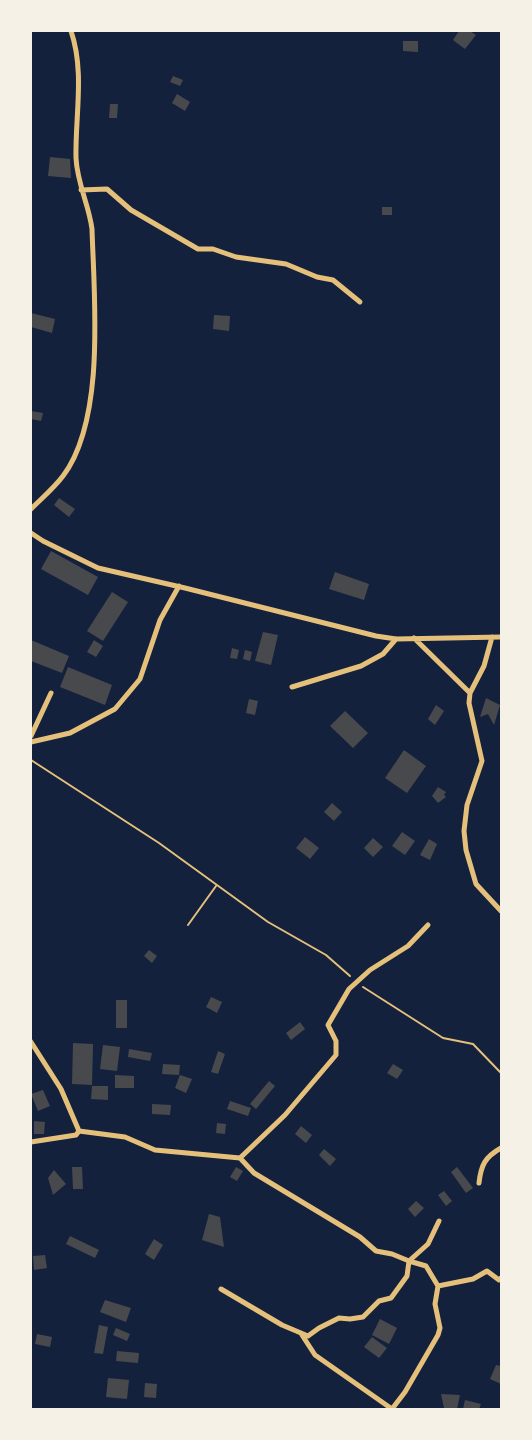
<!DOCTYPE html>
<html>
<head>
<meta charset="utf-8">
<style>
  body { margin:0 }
  #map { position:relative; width:532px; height:1440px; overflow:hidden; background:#14213d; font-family:Bitter,serif }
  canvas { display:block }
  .frame { position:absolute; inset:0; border:32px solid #f6f1e7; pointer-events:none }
</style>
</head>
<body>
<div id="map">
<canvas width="532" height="1440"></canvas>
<div class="frame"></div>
</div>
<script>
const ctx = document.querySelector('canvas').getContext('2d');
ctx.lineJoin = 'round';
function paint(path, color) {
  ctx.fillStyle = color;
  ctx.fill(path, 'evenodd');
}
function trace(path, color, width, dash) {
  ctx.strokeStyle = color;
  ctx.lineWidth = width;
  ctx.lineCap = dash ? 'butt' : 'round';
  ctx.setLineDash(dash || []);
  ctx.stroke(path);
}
paint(new Path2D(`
  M459,31h11l6,4 -11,14 -12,-9z
  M403,41h15v11l-15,-1z
  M173,76l10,4 -3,6 -10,-4z
  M177,94l13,8 -5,9 -13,-8z
  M110,104h8l-1,14h-8z
  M50,157l20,2 1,19 -23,-2z
  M382,207h10v8h-10z
  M31,313l24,6 -3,14 -21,-6z
  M214,315l16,1 -1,15 -16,-2z
  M31,411l12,2 -2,8 -10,-2z
  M59,498l16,11 -6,8 -15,-12z
  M51,551l47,26 -10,18 -47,-26z
  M335,572l34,12 -5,16 -35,-11z
  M112,592l16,10 -25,39 -16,-10z
  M263,632l15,3 -7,30 -16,-4z
  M31,640l38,16 -7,17 -31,-12z
  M94,640l9,6 -7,11 -9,-5z
  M232,648l7,2 -2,9 -7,-1z
  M245,650l7,2 -2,9 -7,-2z
  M68,667l44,18 -7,20 -45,-18z
  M486,698l14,7 -6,20 -6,-11 -8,3z
  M249,699l9,2 -3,14 -9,-2z
  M436,705l8,6 -9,14 -7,-6z
  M345,711l23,22 -15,15 -23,-22z
  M404,750l22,16 -19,27 -22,-15z
  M438,787l8,5 -2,3 2,2 -8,6 -6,-7z
  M332,803l10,9 -8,9 -10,-9z
  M402,832l13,9 -10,14 -13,-9z
  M305,837l14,11 -9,11 -14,-11z
  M373,838l10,9 -10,10 -9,-9z
  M429,839l8,5 -7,16 -10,-5z
  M149,950l8,6 -5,7 -8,-7z
  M211,997l11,5 -5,11 -11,-6z
  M116,1000h11v28h-11z
  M300,1022l5,7 -14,11 -5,-7z
  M73,1043l20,1 -1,41 -20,-1z
  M103,1045l17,2 -3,24 -17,-2z
  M129,1049l23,4 -2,8 -22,-4z
  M218,1051l7,3 -7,20 -7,-2z
  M163,1064l17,1 -1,10 -17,-1z
  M393,1064l10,6 -6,9 -10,-6z
  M115,1075l19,1v12h-19z
  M180,1075l12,4 -6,14 -11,-5z
  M269,1081l6,5 -19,23 -6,-5z
  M92,1086h16v14l-17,-1z
  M43,1090l7,16 -12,5 -7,-17z
  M230,1101l21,7 -3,8 -21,-7z
  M152,1104l19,1 -1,10 -18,-1z
  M34,1121l11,1 -1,12h-10z
  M217,1123l9,1 -1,10 -9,-1z
  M301,1126l11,9 -6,8 -11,-9z
  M324,1149l12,10 -6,7 -11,-11z
  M72,1167h10l1,22h-10z
  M236,1167l7,4 -6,10 -7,-4z
  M457,1167l16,21 -7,5 -15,-21z
  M54,1170l12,14 -13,11 -5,-17z
  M444,1191l8,10 -6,5 -8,-11z
  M416,1201l8,7 -9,9 -7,-8z
  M209,1214l11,3 4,30 -22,-7z
  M70,1236l29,14 -4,8 -29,-14z
  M154,1239l9,6 -9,15 -9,-6z
  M45,1255l2,13 -13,2 -1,-14z
  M105,1300l26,8 -5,14 -26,-10z
  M380,1319l17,9 -8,16 -17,-9z
  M99,1325l9,2 -5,27 -9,-1z
  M116,1328l14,6 -3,7 -14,-6z
  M37,1334l15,3 -2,10 -15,-3z
  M372,1337l15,11 -8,10 -15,-11z
  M117,1351l22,2 -1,10 -22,-2z
  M496,1365l5,1v18l-11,-5z
  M108,1378l21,2 -2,19 -21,-2z
  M145,1383l12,1 -1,14 -12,-1z
  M441,1394l19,1 -3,14 -13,-1z
  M465,1400l16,4 -2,5h-16z`), '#48494c');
trace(new Path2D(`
  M31,760l128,83 109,79 58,33 24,21
  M188,925l28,-39
  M363,987l80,51 30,6 28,29`), '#e5c07b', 2);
trace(new Path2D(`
  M81,190l26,-1 24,21 67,39h15l23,8 50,7 31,13 16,3 27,22
  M31,509c11,-11 23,-21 32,-33 43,-57 31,-179 29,-247 -3,-24 -15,-46 -16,-71 -1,-42 9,-86 -5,-127
  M31,533l12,8 55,27 87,20 191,48 20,3 105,-2
  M492,637l-8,29 -14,27 -1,10 13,58 -15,44 -3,26 2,19 10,34 25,27
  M414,638l56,55
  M292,687l69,-21 22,-12 13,-15
  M31,736l20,-43
  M31,742l39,-9 45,-24 25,-30 20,-59 19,-34
  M31,1042l30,47 18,42 -3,4 -45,7
  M79,1131l46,6 30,13 85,8 14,15 106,64 16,14 16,3 17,7 19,-17 11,-23
  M240,1158l45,-43 51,-60v-14l-8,-16 21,-36 21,-19 38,-24 20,-21
  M479,1183c2,-18 6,-26 22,-35
  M438,1286l35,-7 14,-8 12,9 2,-2
  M221,1289l61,36 26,11 11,-8 20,-10 11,1 13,-2 16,-16 12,-3 16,-22 2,-15 17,5 12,20 -3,18 5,24 -2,7 -33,57 -13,17
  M302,1335l13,20 77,54`), '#e5c07b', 5);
</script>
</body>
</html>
